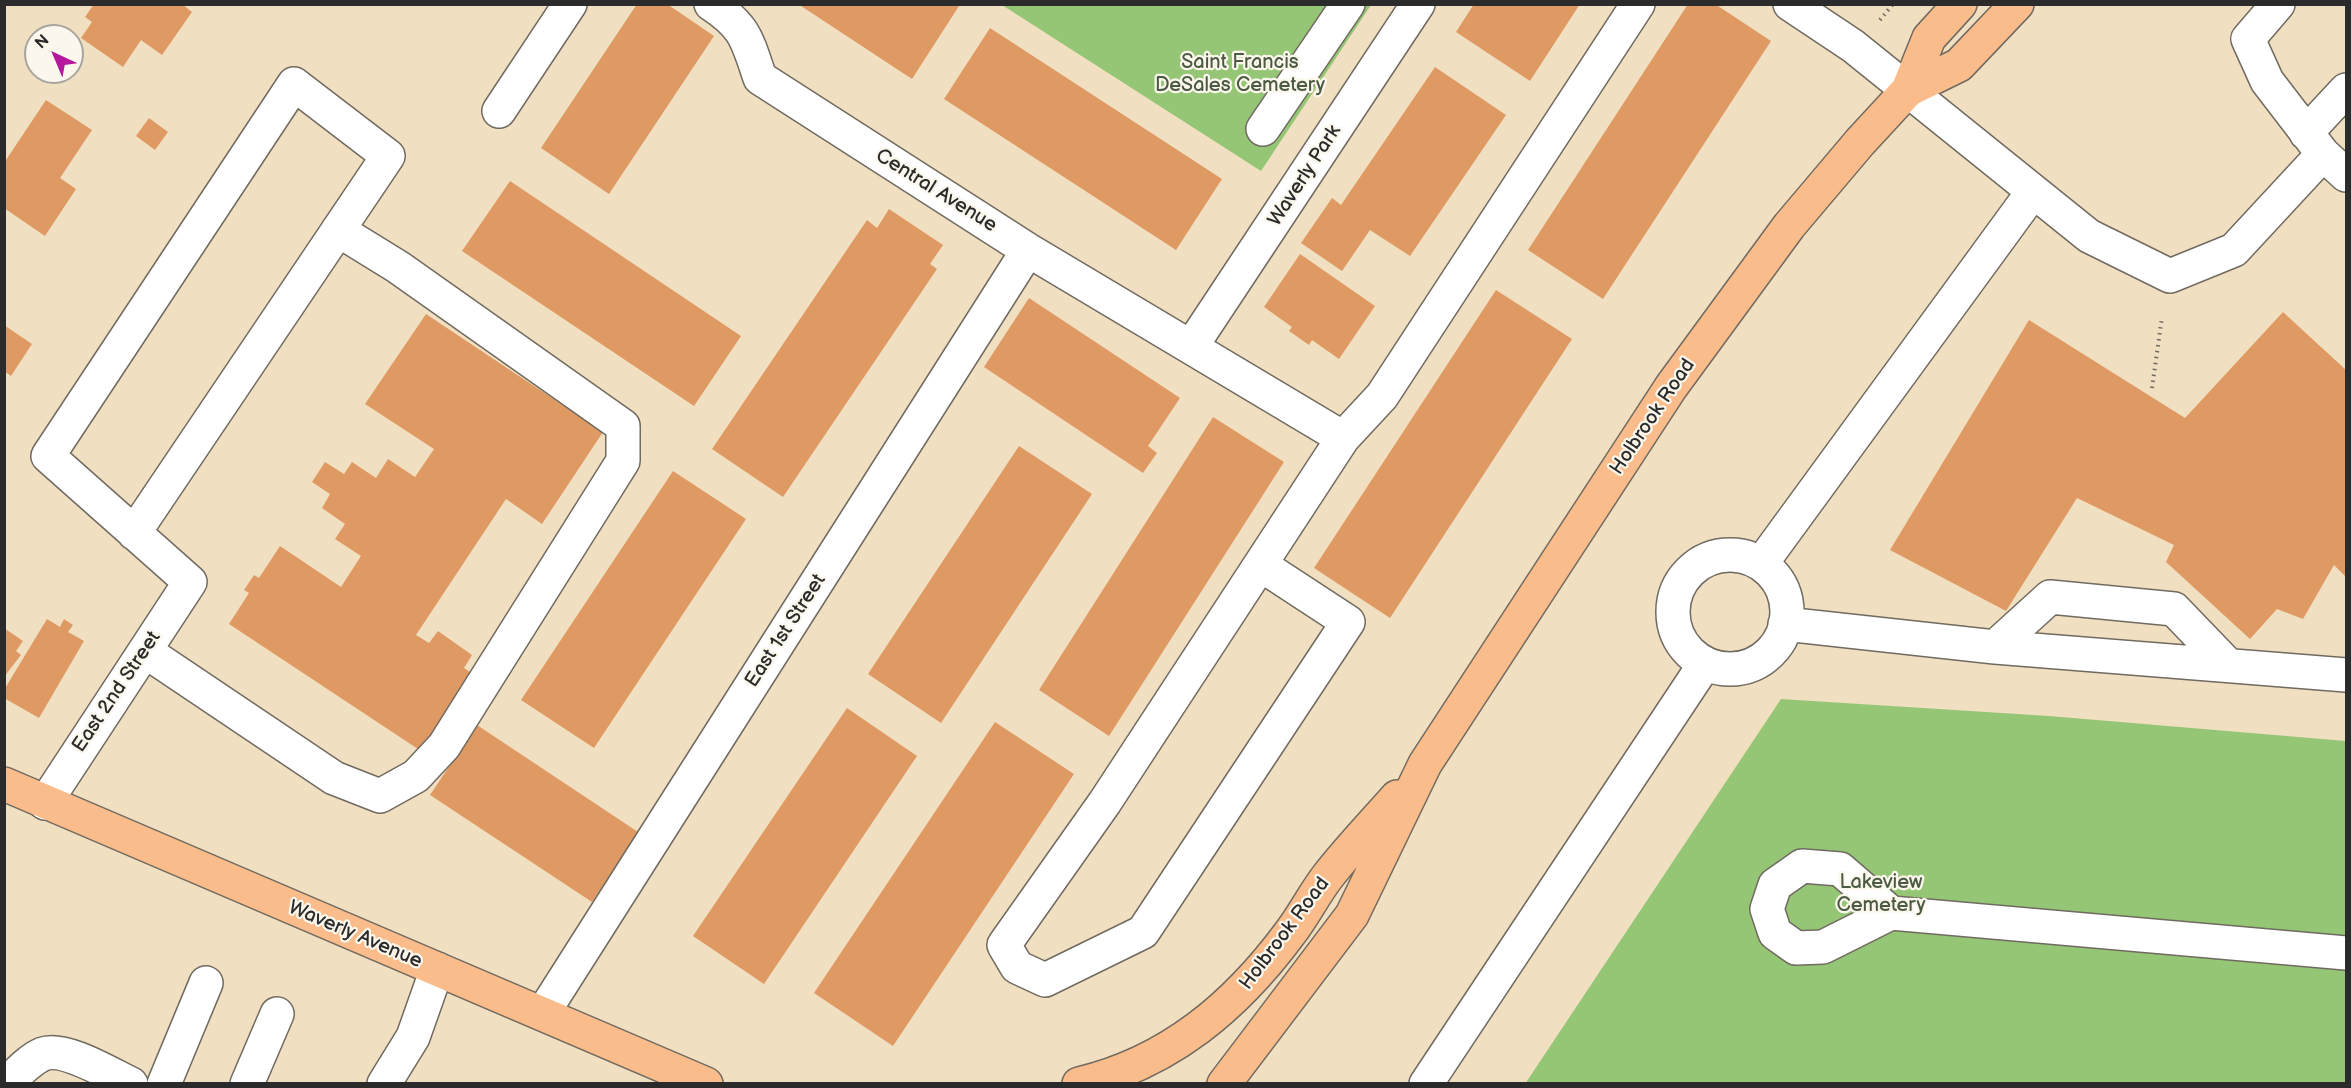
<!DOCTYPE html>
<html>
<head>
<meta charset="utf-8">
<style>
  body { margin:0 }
  #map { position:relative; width:2351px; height:1088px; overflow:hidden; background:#f1dfc1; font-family:"Balsamiq Sans",sans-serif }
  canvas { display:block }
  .frame { position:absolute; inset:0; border:6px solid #2b2b2b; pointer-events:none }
  .north { position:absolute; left:24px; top:24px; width:60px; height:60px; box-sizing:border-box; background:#fbf7ec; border:2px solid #a8a59f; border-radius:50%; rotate:316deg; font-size:16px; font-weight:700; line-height:24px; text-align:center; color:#2b2b2b }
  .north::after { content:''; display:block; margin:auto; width:21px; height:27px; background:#b5179e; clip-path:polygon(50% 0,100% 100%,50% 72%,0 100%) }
</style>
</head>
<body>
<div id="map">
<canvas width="2351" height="1088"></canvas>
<div class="frame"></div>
<div class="north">N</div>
</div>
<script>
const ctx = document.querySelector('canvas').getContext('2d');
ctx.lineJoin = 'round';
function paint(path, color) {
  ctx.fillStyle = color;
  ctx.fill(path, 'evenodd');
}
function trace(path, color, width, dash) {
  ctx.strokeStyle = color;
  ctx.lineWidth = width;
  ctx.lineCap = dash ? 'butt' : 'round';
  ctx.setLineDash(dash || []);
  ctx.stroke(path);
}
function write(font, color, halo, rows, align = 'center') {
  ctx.font = font + ' "Balsamiq Sans",sans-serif';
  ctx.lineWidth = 4.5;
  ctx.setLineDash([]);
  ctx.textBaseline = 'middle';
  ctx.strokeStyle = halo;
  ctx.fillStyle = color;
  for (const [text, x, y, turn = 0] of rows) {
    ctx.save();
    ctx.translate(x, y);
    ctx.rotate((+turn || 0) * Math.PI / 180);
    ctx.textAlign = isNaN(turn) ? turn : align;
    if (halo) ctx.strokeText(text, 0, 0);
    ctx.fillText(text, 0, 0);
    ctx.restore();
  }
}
paint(new Path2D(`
  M1002,5h369l-110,166z
  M1781,699l268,17 297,25v342l-821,1z`), '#95c676');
paint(new Path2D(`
  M94,4h88l10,8 -30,43 -21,-15 -18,27 -42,-29 11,-16 -7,-5z
  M637,4h30l47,32 -105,158 -68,-46z
  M798,4h159l2,2 -47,73z
  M1474,4h106l-50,77 -74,-49z
  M1688,4h27l56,37 -168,258 -75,-49z
  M990,28l232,151 -46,71 -232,-151z
  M1435,67l71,48 -96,141 -40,-26 -28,41 -41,-28 31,-45 9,7z
  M46,100l46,30 -32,48 16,11 -31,47 -41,-28v-45z
  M149,118l19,14 -13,18 -19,-14z
  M510,181l231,155 -47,70 -232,-155z
  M889,209l54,36 -13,19 7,5 -154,228 -71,-48 155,-229 10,8z
  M1300,254l75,52 -36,53 -27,-19 -3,5 -20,-14 3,-4 -28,-20z
  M1496,290l76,49 -182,279 -76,-50z
  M1029,298l151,100 -32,48 9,7 -14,20 -159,-106z
  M2283,312l63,58v207l-12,-12 -31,54 -26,-10 -27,30 -84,-77 8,-17 -97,-47 -71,113 -116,-61 139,-230 156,98z
  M426,314l177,118 -61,92 -36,-25 -90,136 13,8 9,-12 34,24 -8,13 12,8 -52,77 -195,-129 20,-31 -5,-3 10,-15 5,3 21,-32 61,41 20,-31 -26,-17 10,-15 -23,-16 8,-14 -18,-12 13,-20 19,12 8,-12 24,16 12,-19 27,18 19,-28 -69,-45z
  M4,325l28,19 -21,32 -7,-5z
  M1213,417l71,45 -175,274 -70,-46z
  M1019,446l73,48 -151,229 -73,-49z
  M673,471l73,48 -152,229 -73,-48z
  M47,619l13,8 4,-8 9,6 -5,7 16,9 -45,77 -35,-20v-8z
  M4,628l19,13 -7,10 5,4 -17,22z
  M847,708l70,48 -153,228 -71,-48z
  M995,722l79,52 -181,272 -79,-53z
  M477,725l161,107 -46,70 -162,-107z`), '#df9a63');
const minor = new Path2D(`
  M711,4c35,23 36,36 49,74l268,172 315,188 -238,364 -101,143 13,22 28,13 98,-48 205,-310 -87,-57
  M1790,4l63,42 236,190 81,40 64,-26 89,-96 23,21
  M2278,4l-30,35 19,42 56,73
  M499,111l71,-107
  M1263,129l85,-125
  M2306,133l40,-43
  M1191,347l227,-343
  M1343,438l39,-42 256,-392
  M1673 612a57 57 0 1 1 114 0a57 57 0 1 1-114 0Z
  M1761,564l271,-371
  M1785,624l210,23 351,28
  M1995,647l55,-50 124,12 54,56
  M145,651l189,127 46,18 36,-20 28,-30 179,-285v-35l-225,-159 -60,-37
  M45,803l145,-221 -142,-126 246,-372 94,72 -254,377
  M1891,913l-51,-44 -38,-3 -27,19 -8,24 8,24 21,15 27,-1 68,-34 455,40
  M543,1013l485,-763
  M6,1084c12,-11 23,-24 37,-30 21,-8 67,20 88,30
  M164,1084l42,-101
  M247,1084l30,-70
  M384,1084l29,-47 24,-68
  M1426,1084l278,-419`);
const major = new Path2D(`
  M1908,90l51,-25 58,-61
  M4,784l702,300
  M1079,1084c90,-21 157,-78 211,-151 14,-18 24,-39 38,-57 21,-27 46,-53 69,-79
  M1224,1084l128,-169 73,-151 246,-377 118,-161 71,-84 48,-52 21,-52 31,-34`);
trace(minor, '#706a60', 36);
trace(major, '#706a60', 36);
trace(new Path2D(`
  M1880,20l13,-16
  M2152,388l10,-71`), '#706a60', 4, [1.5, 4.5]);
trace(minor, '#fff', 33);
trace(major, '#f9bc8a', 33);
write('20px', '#4b5a42', '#fbf7ec', [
  ["Saint Francis",1240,63],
  ["DeSales Cemetery",1240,86],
  ["Lakeview",1881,883],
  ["Cemetery",1881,906]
]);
write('20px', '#2b2b2b', '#fbf7ec', [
  ["Waverly Park",1305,176,-57],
  ["Central Avenue",936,191,32],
  ["Holbrook Road",1653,417,-56],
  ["East 1st Street",786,631,-57],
  ["East 2nd Street",117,692,-56],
  ["Holbrook Road",1285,934,-53],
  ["Waverly Avenue",355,935,23]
]);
</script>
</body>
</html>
